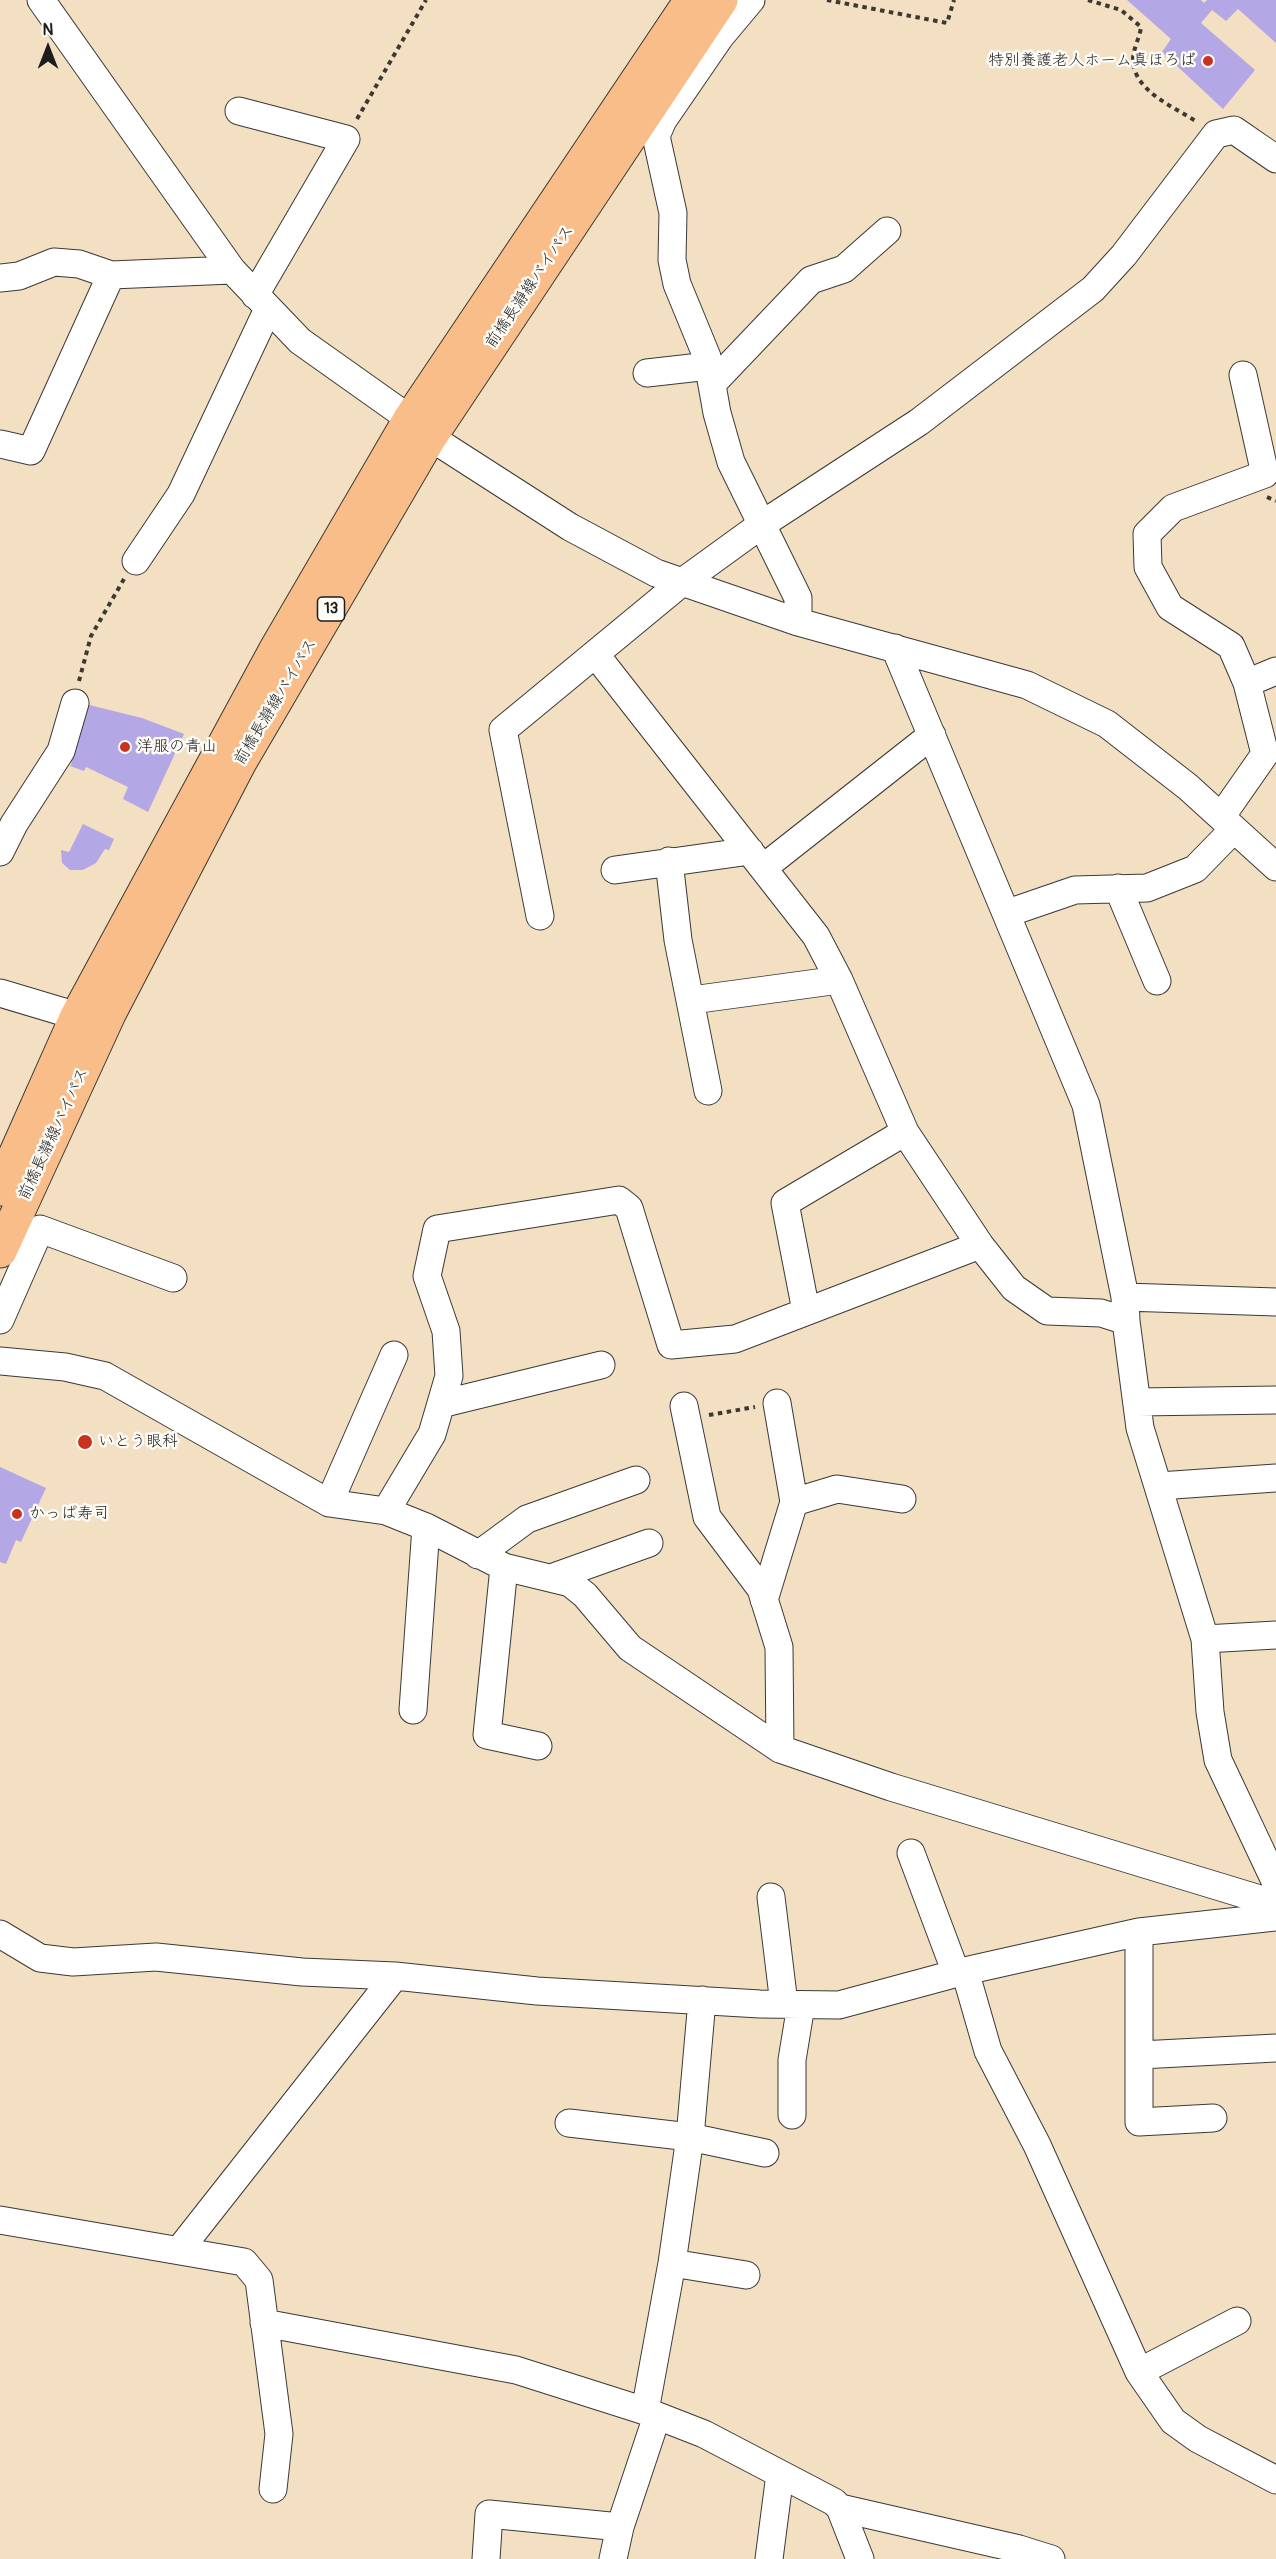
<!DOCTYPE html>
<html>
<head>
<meta charset="utf-8">
<style>
  body { margin:0 }
  #map { position:relative; width:1276px; height:2559px; overflow:hidden; background:#f3dfc2; font-family:Pangolin,sans-serif }
  canvas { display:block }
  .north { position:absolute; left:18px; top:18px; width:60px; height:60px; -webkit-text-stroke:4px #fdfcf7; paint-order:stroke; rotate:0deg; font-size:16px; font-weight:700; line-height:24px; text-align:center; color:#1c1c1c }
  .north::after { content:''; display:block; margin:auto; width:21px; height:27px; background:#1c1c1c; clip-path:polygon(50% 0,100% 100%,50% 72%,0 100%) }
</style>
</head>
<body>
<div id="map">
<canvas width="1276" height="2559"></canvas>
<div class="north">N</div>
</div>
<script>
const ctx = document.querySelector('canvas').getContext('2d');
ctx.lineJoin = 'round';
function paint(path, color) {
  ctx.fillStyle = color;
  ctx.fill(path, 'evenodd');
}
function trace(path, color, width, dash) {
  ctx.strokeStyle = color;
  ctx.lineWidth = width;
  ctx.lineCap = dash ? 'butt' : 'round';
  ctx.setLineDash(dash || []);
  ctx.stroke(path);
}
function write(font, color, halo, rows, align = 'center') {
  ctx.font = font + ' Pangolin,"Klee One",sans-serif';
  ctx.lineWidth = 5;
  ctx.setLineDash([]);
  ctx.textBaseline = 'middle';
  ctx.strokeStyle = halo;
  ctx.fillStyle = color;
  for (const [text, x, y, turn = 0] of rows) {
    ctx.save();
    ctx.translate(x, y);
    ctx.rotate((+turn || 0) * Math.PI / 180);
    ctx.textAlign = isNaN(turn) ? turn : align;
    if (halo) ctx.strokeText(text, 0, 0);
    ctx.fillText(text, 0, 0);
    ctx.restore();
  }
}
paint(new Path2D(`
  M1127,0h74l3,3 3,-3h69v43l-38,-34 -12,12 -14,-11 -11,13 54,47 -32,39 -61,-57 9,-13z
  M85,704l57,14 42,16 -36,78 -25,-13 5,-12 -42,-20 -2,4 -14,-5 2,-3 -4,-3z
  M83,824l31,15 -5,11 -4,-1 -9,14 -13,7h-13l-8,-7 -1,-13 8,2z
  M0,1467l46,21 -25,54 -5,-2 -10,24 -6,-2z`), '#b3a7e5');
const minor = new Path2D(`
  M41,0l191,270 68,71 110,78 20,18 140,90 86,46 142,49 229,63 80,39 81,63 88,80
  M704,26l16,11 -57,83 -7,16 17,77 -1,47 5,24 30,73 10,56 14,49 67,136v24
  M720,37l31,-37
  M239,111l107,28 -91,156
  M0,278l19,-2 35,-14 25,2 32,11 121,-5
  M647,373l62,-7
  M1243,375l22,99 -92,34 -26,26 1,33 22,40 61,39 16,37
  M712,384l99,-104 33,-11 43,-38
  M0,444l31,7 80,-176
  M136,561l45,-67 87,-185
  M895,648l191,457 39,192 1,24 14,107 65,211 5,73 8,48 58,123
  M596,655l220,281 23,44 66,152 75,113 34,43 33,23 54,2 25,8
  M1221,817l44,-63 -18,-71 29,-12
  M0,852l14,-28 47,-73 14,-48
  M669,861l9,79 30,151
  M763,868l169,-133
  M615,870l135,-19
  M1118,888l39,93
  M1008,913l67,-23 72,-2 48,-19 39,-40
  M540,916l-37,-186 178,-147 80,-58 158,-103 174,-133 31,-34 92,-121 18,-4 42,29
  M0,993l77,23
  M692,1000l147,-20
  M1125,1297l151,5
  M806,1311l-21,-108 120,-71
  M0,1320l40,-91 133,49
  M0,1361l65,6 40,9 224,127 57,8 40,16 78,40 66,16 15,12 45,53 150,101 111,38 372,113 13,7
  M1138,1402l138,-2
  M441,1404l160,-39
  M684,1406l23,111 54,72 18,58 1,102
  M1159,1486l117,-8
  M794,1502l43,-13 65,10
  M329,1503l65,-148
  M386,1511l46,-77 17,-58 -3,-45 -19,-55 10,-47 182,-29 10,8 42,137 64,-6 245,-94
  M478,1555l49,-36 109,-39
  M504,1567l-17,168 51,11
  M551,1578l98,-35
  M764,1600l30,-98 -17,-99
  M1205,1639l71,-4
  M413,1710l13,-183
  M911,1853l45,120
  M771,1897l13,107
  M1139,1932v190l74,-4
  M0,1934l40,24 33,4 83,-5 146,15 93,4 142,15 223,13 79,1 126,-34 174,-39 137,-15
  M965,1971l23,80 49,94 102,227 34,49 25,18 78,41
  M1140,2055l136,-7
  M792,2115v-55l9,-55
  M569,2123l121,14 75,16
  M0,2220l244,42 15,18 20,154 -6,55
  M180,2249l215,-273
  M672,2263l74,12
  M264,2323l252,47 129,41 59,23 130,68 6,6 20,51
  M1139,2372l98,-51
  M645,2411l27,-148 18,-126 12,-137
  M840,2508l179,41 32,10
  M486,2559l3,-45 131,13
  M613,2559l7,-32 37,-111
  M769,2559l11,-85`);
const major = new Path2D(`
  M0,1189l77,-173 199,-367 134,-230 281,-419
  M0,1251l109,-237 131,-252 190,-325 291,-437`);
trace(minor, '#3c3935', 29);
trace(major, '#3c3935', 35);
trace(new Path2D(`
  M827,0l120,23 7,-23
  M1088,0l33,10 20,17c-1,10 -8,22 -8,32 0,32 40,47 64,63
  M357,119l69,-119
  M1267,497l9,4
  M79,681l12,-45 33,-57
  M709,1415l46,-8`), '#3c3935', 4, [4.5, 4.5]);
trace(minor, '#fff', 27);
trace(major, '#f8bd89', 33);
for (const [x, y, r, color] of [
  [1208,61,6,"#c8321e"],
  [125,747,6,"#c8321e"],
  [85,1442,8,"#c8321e"],
  [17,1514,6,"#c8321e"]
]) {
  const dot = new Path2D();
  dot.arc(x, y, r, 0, 2 * Math.PI);
  ctx.fillStyle = color;
  ctx.fill(dot);
  trace(dot, '#fdfcf7', 2);
}
for (const [x, y, w] of [
  [331,609,27]
]) {
  const box = new Path2D();
  box.roundRect(x - w / 2, y - 12, w, 24, 4.5);
  ctx.fillStyle = '#fdfcf7';
  ctx.fill(box);
  trace(box, '#1c1c1c', 1.5);
}
write('bold 15px', '#1c1c1c', null, [
  ["13",331,609]
]);
write('16px', '#1c1c1c', '#fdfcf7', [
  ["特別養護老人ホーム真ほろば",1196,61,"right"],
  ["洋服の青山",137,747],
  ["いとう眼科",98,1442],
  ["かっぱ寿司",29,1514]
], 'left');
write('16px', '#1c1c1c', '#fdfcf7', [
  ["前橋長瀞線バイパス",530,287,-56],
  ["前橋長瀞線バイパス",276,702,-59],
  ["前橋長瀞線バイパス",54,1134,-65]
]);
</script>
</body>
</html>
